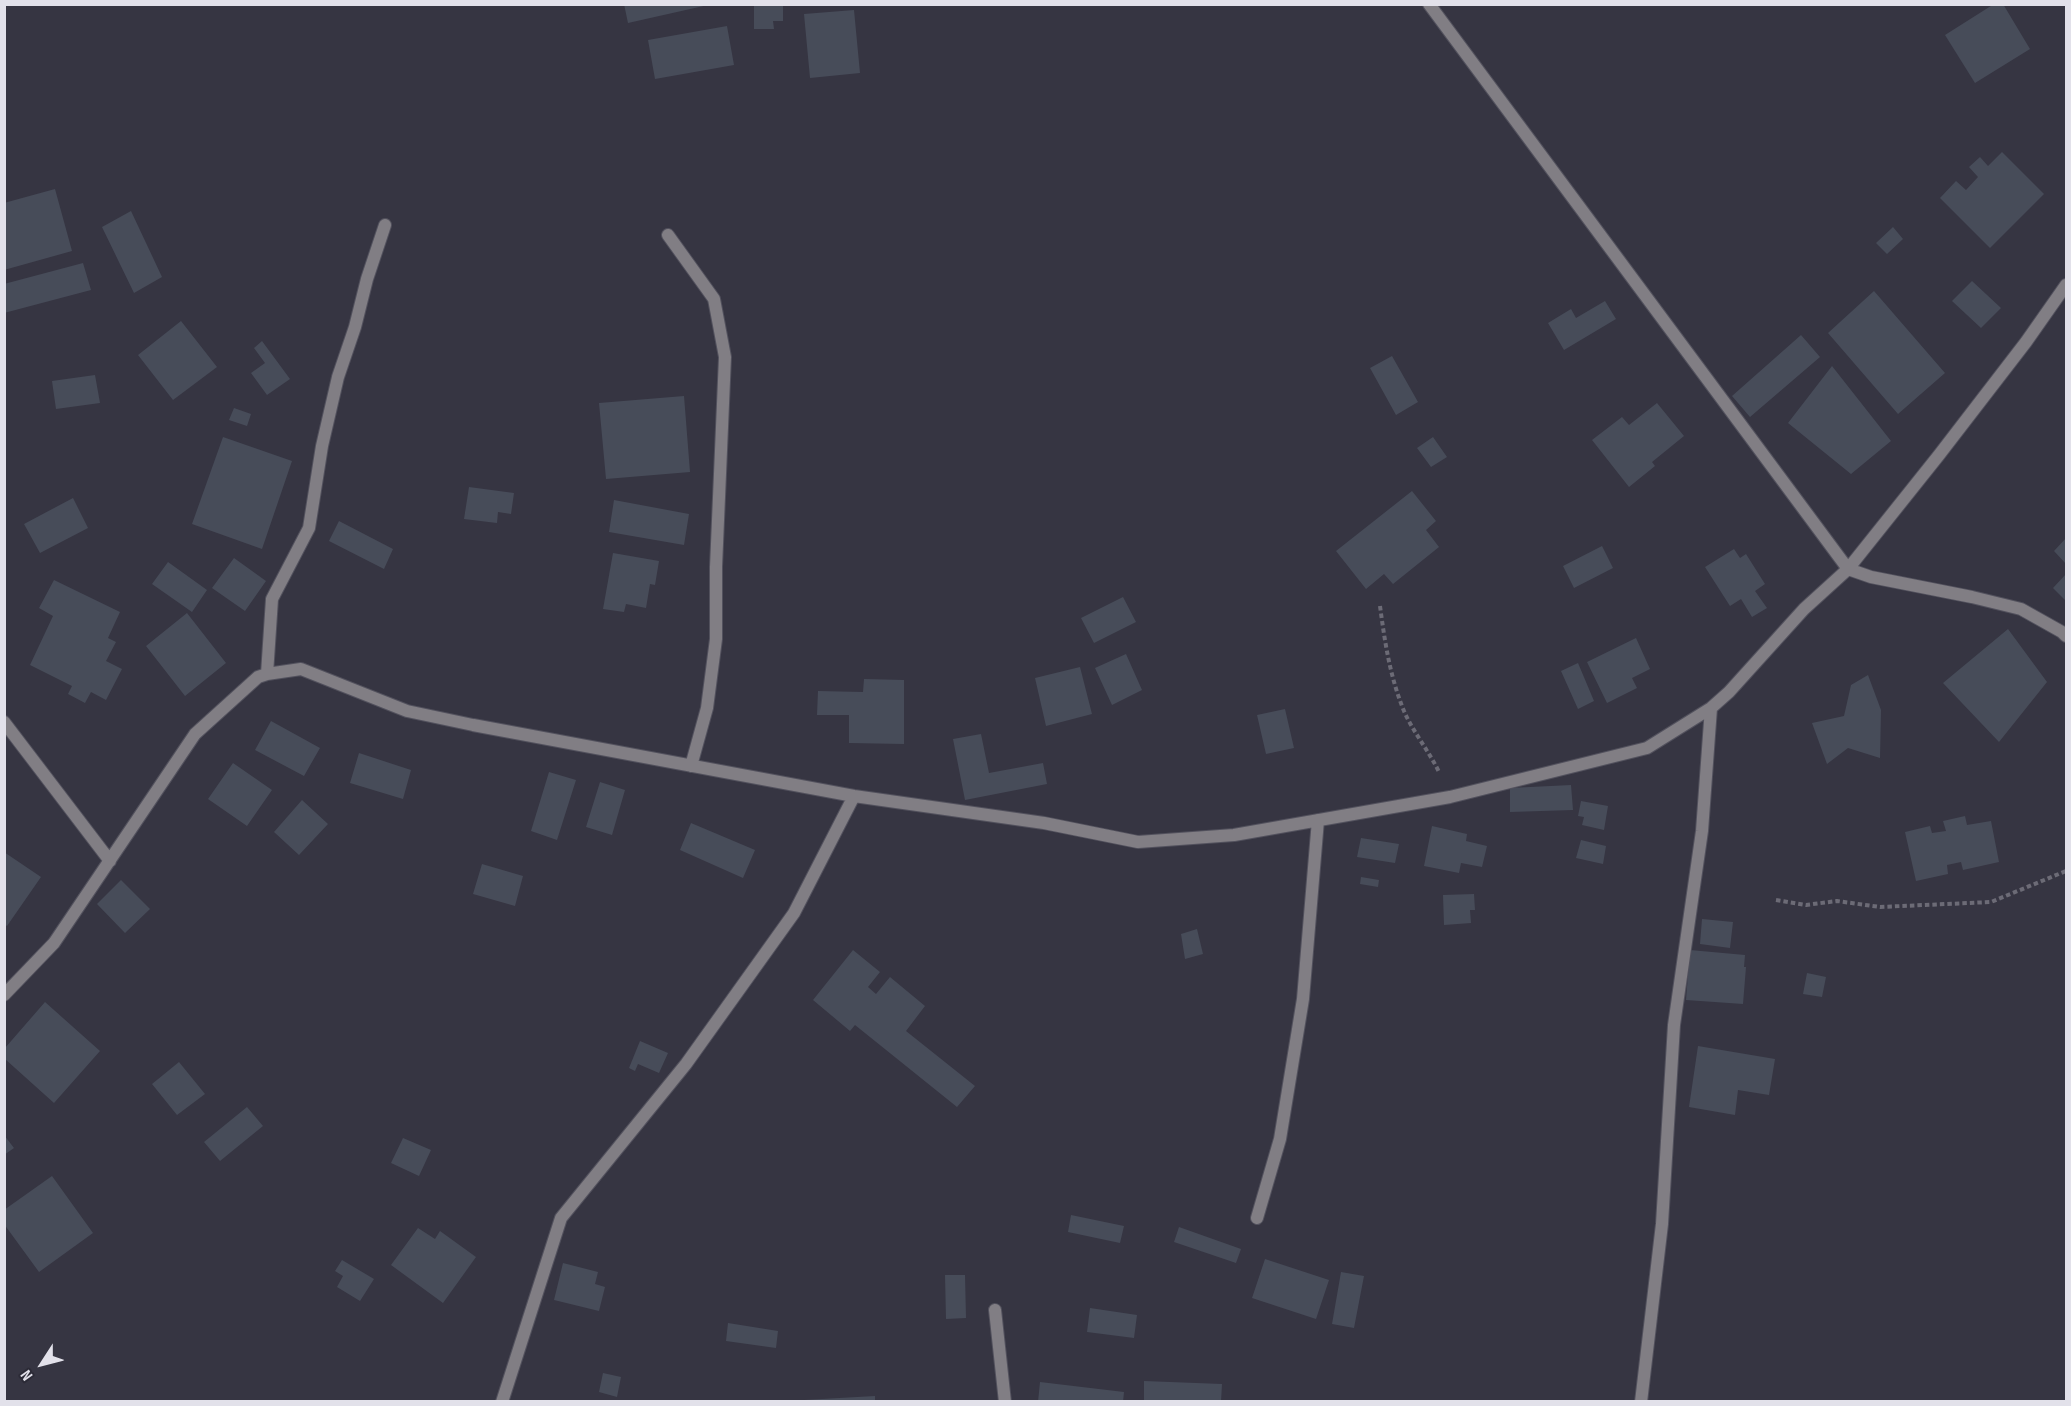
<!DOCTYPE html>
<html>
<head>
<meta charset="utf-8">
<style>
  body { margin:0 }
  #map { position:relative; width:2071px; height:1406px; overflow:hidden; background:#363542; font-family:"Sofia Sans Condensed",sans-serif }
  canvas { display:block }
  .frame { position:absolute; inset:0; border:6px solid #e2e1ea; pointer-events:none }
  .north { position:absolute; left:12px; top:1334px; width:60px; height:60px; -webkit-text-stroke:4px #2c2b37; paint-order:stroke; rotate:234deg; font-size:16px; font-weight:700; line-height:24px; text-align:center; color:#e2e1ea }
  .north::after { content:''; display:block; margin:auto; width:21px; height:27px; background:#e2e1ea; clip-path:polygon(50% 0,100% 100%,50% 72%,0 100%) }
</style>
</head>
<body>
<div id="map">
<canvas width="2071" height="1406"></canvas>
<div class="frame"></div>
<div class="north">N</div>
</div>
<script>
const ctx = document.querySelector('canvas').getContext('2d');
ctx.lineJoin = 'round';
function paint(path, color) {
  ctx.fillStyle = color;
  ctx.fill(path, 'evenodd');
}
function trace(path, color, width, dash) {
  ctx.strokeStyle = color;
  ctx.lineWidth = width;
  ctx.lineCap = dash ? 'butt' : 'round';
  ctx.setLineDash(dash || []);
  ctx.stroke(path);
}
paint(new Path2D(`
  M624,4h84v1l-80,18z
  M1994,4h9l27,45 -55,34 -30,-48z
  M754,5h29v16h-10l1,8h-20z
  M854,10l6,63 -50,5 -6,-64z
  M727,26l7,39 -79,14 -7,-39z
  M2002,152l42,42 -54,54 -50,-50 16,-17 10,9 12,-13 -9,-10 11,-10 8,9z
  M55,189l17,62 -68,19v-67z
  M131,211l31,66 -28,16 -32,-66z
  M1893,227l10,12 -16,15 -11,-11z
  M83,263l8,27 -87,23v-29z
  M1972,281l29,27 -20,20 -29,-27z
  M1874,291l71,82 -47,41 -70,-81z
  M1605,301l11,18 -52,31 -16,-27 23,-14 5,9z
  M181,321l36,46 -44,33 -35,-45z
  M1801,335l19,22 -70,60 -18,-21z
  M262,341l28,38 -23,16 -16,-22 14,-10 -11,-15z
  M1392,356l26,46 -22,13 -26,-47z
  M1832,366l59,75 -40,33 -63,-51z
  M95,375l5,28 -44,6 -4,-28z
  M684,396l6,76 -84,7 -7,-76z
  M1657,403l27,33 -32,26 3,4 -26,21 -37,-47 30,-23 7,8z
  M234,408l17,6 -4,12 -18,-6z
  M223,437l69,24 -30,88 -70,-25z
  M1433,437l14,20 -16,10 -14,-19z
  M469,487l45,6 -3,21 -13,-2 -1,11 -33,-4z
  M1412,491l24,30 -10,9 13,17 -46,37 -9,-10 -18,15 -30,-38z
  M73,498l15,30 -48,25 -16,-29z
  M614,500l75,14 -5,31 -75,-13z
  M339,521l54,28 -9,20 -55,-28z
  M2066,538v26l-12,-13z
  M1602,546l11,22 -39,20 -11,-22z
  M1734,549l6,9 6,-4 19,30 -10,7 12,17 -15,9 -11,-18 -11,7 -25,-39z
  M613,553l46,8 -4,24 -5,-1 -4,24 -20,-4 -2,8 -21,-3z
  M234,558l32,23 -21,30 -33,-23z
  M168,562l39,28 -15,22 -40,-28z
  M2066,574v27l-13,-13z
  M54,580l66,32 -12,26 8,4 -10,19 16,8 -16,31 -15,-8 -6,11 -17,-9 4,-8 -42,-21 23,-49 -14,-8z
  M1123,597l13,25 -42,21 -13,-25z
  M187,613l39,50 -41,33 -39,-50z
  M2008,629l39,53 -48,60 -56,-59z
  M1636,638l14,31 -18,9 5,10 -30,15 -20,-41z
  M1126,654l16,36 -30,15 -17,-37z
  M1578,663l16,38 -16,8 -17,-38z
  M1080,667l12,47 -46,12 -11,-48z
  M1868,675l13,35 -1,48 -32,-10 -21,16 -15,-41 32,-7 7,-31z
  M864,679l40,1v64l-55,-1v-28h-32l1,-24 45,1z
  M1285,709l9,39 -28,6 -9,-39z
  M271,721l49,27 -16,28 -49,-26z
  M981,734l8,39 54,-10 4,21 -82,16 -12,-61z
  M359,753l52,17 -8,29 -53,-16z
  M233,763l39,27 -25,36 -39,-27z
  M549,772l27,8 -19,60 -26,-9z
  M600,782l25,8 -13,45 -26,-8z
  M1571,785l2,25 -63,2v-24z
  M302,800l26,24 -29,31 -25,-23z
  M1581,801l27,5 -4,24 -22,-5 2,-8 -6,-1z
  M1965,816l2,9 24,-4 8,41 -36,8 -2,-8 -14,3 1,9 -32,7 -11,-49 25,-6 2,7 14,-2 -3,-10z
  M691,823l64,27 -12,28 -63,-28z
  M1432,826l35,8 -1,7 21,5 -5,21 -21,-4 -2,10 -35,-7z
  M1361,838l38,6 -4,19 -38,-6z
  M1581,840l25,6 -3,18 -27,-6z
  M4,852l37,25 -34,49 -3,-2z
  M482,864l41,12 -8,30 -42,-12z
  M1361,877l18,3 -1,7 -18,-3z
  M121,880l29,29 -25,24 -28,-29z
  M1474,894l1,16h-5l1,13 -27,2 -1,-30z
  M1702,919l31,3 -3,26 -30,-4z
  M1197,929l6,25 -18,5 -4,-25z
  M853,950l27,22 -12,15 8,7 14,-17 35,29 -19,25 69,55 -18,21 -102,-82 -5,6 -37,-31z
  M1690,950l55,5 -1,12h2l-3,37 -57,-4z
  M1807,973l19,4 -4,20 -19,-3z
  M45,1002l55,49 -46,52 -49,-44v-11z
  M640,1041l28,12 -9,20 -21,-9 -3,7 -6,-3z
  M1698,1046l77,13 -6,36 -31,-5 -3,25 -46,-8z
  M179,1062l26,32 -28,21 -25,-31z
  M247,1107l16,19 -43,35 -16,-19z
  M4,1135l10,13 -10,7z
  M403,1138l28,12 -12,26 -28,-13z
  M52,1176l41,57 -54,39 -35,-48v-14z
  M1071,1215l53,11 -4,17 -52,-11z
  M1179,1227l62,22 -5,14 -62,-21z
  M418,1228l17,11 5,-8 36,26 -33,46 -52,-38z
  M1265,1259l64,21 -13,39 -64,-21z
  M342,1260l32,19 -14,22 -23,-14 6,-11 -8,-5z
  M563,1263l35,9 -3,12 10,3 -6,24 -45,-11z
  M1341,1272l23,4 -10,52 -22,-4z
  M945,1275h20l1,43 -20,1z
  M1090,1308l47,7 -3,23 -47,-6z
  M728,1323l50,8 -2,17 -50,-7z
  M603,1373l18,4 -4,20 -18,-5z
  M1144,1381l78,3 -1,18h-77z
  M1040,1382l84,10 -1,10h-85z
  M875,1396v6h-71v-2z`), '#474c59');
const minor = new Path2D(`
  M1429,4l419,565 23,8 101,20 49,12 41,23 4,4
  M668,235l46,64 11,58 -9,210v72l-9,69 -16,58
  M267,674l5,-75 37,-71 13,-82 16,-69 17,-50 12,-48 18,-54
  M4,722l106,139
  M4,995l50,-52 141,-209 63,-57 9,-3 34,-5 106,42 66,14 381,71 190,27 94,19 96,-7 216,-38 197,-49 64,-40 18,-16 75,-83 44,-40 91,-114 87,-113 40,-57
  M1257,1218l23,-79 23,-140 15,-179
  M995,1310l10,92
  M502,1402l59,-184 125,-154 108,-151 60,-117
  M1641,1402l21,-178 12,-199 28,-194 9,-123`);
trace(minor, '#52515d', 14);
trace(new Path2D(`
  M1380,606c5,37 10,71 24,105 9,21 25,40 35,61
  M1776,900l30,5 31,-4 43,6 111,-5 75,-31`), '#6c6b76', 4, [4.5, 3]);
trace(minor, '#817e84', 12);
</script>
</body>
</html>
